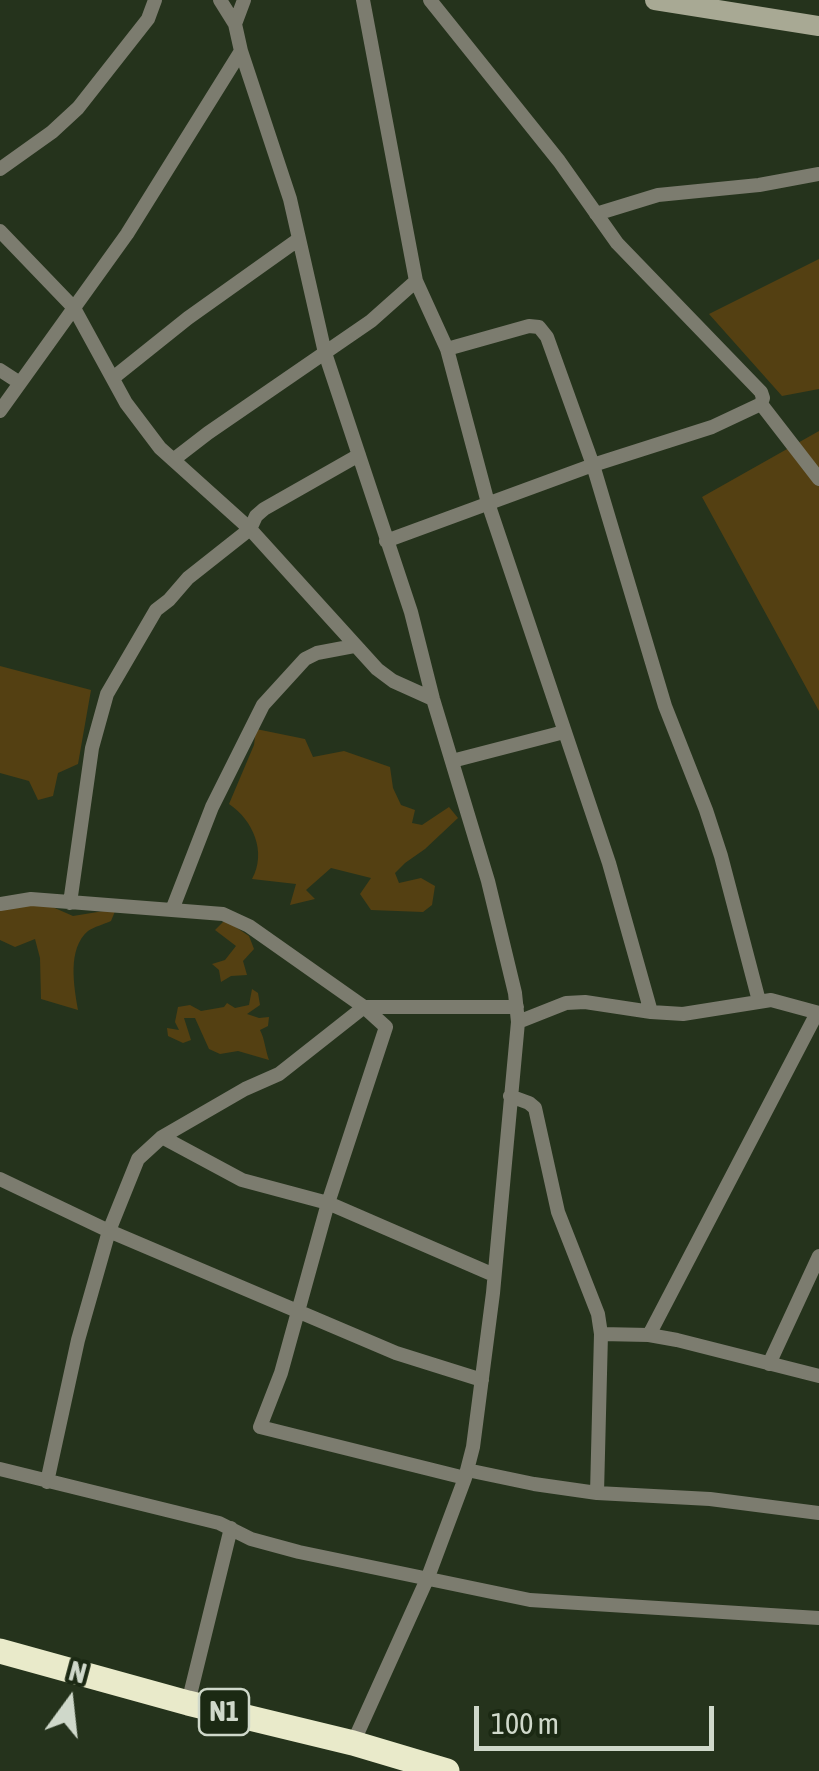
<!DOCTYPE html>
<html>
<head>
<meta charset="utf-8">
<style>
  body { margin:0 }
  #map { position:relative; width:819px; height:1771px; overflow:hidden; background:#25331c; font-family:"Asap Condensed",sans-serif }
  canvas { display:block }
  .north { position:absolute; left:20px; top:1651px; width:100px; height:100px; -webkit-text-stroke:8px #1b2913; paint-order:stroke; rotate:15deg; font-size:28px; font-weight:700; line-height:40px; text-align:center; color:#cfd8ca }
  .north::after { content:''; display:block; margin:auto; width:35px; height:45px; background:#cfd8ca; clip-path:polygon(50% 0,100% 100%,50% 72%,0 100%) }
  .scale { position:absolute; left:474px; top:1706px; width:240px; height:45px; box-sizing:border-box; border:5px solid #cfd8ca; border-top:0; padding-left:12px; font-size:30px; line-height:35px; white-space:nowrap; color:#cfd8ca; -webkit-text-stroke:8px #1b2913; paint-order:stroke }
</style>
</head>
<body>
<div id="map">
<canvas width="819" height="1771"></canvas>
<div class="north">N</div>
<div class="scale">100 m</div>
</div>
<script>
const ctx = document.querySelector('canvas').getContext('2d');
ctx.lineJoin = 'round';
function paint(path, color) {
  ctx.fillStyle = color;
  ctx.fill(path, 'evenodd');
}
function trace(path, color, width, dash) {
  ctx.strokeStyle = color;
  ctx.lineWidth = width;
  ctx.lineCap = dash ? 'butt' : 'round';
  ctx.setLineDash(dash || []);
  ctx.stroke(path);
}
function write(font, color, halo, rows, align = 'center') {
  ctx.font = font + ' "Asap Condensed",sans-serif';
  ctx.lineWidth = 8;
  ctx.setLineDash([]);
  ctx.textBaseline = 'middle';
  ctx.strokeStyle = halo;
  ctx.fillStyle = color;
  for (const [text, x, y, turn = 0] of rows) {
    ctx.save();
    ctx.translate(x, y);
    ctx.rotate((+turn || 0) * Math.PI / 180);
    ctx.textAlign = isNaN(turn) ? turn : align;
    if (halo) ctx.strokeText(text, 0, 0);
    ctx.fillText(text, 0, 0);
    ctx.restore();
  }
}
paint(new Path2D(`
  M819,259v130l-37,7 -73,-82z
  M819,431v280l-117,-214z
  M0,666l91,24 -13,74 -20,9 -5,23 -15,4 -9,-19 -29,-8z
  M256,729l49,10 8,18 31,-6 46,16 3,21 8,17 14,5 -3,13 10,2 27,-18 9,11 -33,31 -20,14 -10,10 4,10 22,-5 14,8 -3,19 -9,7 -52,-2 -11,-16 11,-16 -40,-10 -25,22 9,9 -25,6 6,-21 -44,-5c15,-27 1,-59 -23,-75l25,-59z
  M41,902l32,14 43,-7 -5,12c-7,3 -17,6 -23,10 -21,18 -14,55 -10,79l-37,-11 -1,-41 -5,-19 -20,8 -15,-7v-30z
  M225,920l24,16 5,13 -11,12 4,14 -16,1 -10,6 -2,-12 -7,-6 13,-4 11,-14 -21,-16z
  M252,989l6,4 2,12 -13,9 12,4 10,-1 -1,9 -8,4c5,10 5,19 9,30l-31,-9 -18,3 -11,-5 -14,-31h-11l7,22 -8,3 -15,-7 -1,-8 12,2 -4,-8 3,-15 12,-2 11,6 23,-4 3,-4 8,5 14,-3z`), '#544012');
trace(new Path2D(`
  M220,0l15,24 6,27 49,148 35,154 86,259 22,87 55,182 27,112 3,29 -25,271 -20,154 -8,31 -37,99 -75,166
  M363,0l53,281 31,68 41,154 121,360 42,149
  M430,0l129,161 58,82 144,149 2,6 -2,6 58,75
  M235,24l9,-24
  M0,169l52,-37 26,-24 70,-89 7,-19
  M596,214l62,-19 101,-10 60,-11
  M0,231l74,77 52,95 34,45 90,81 127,140 16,12 40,18
  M447,349l82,-23 10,1 8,10 46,128 72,241 41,104 15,46 38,145
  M0,370l20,13
  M113,378l75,-60 111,-79
  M0,411l127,-177 114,-183
  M173,460l35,-27 163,-112 45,-40
  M386,541l207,-76 119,-38 49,-23
  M452,761l112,-29
  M70,903l22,-155 15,-54 49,-84 13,-10 19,-22 62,-49 6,-13 8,-7 95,-54
  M0,904l31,-5 192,15 26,12 115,81 22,20 -58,176 -47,170 -21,54 205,51
  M172,910l40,-103 51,-102 42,-46 12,-6 37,-7
  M518,1022l48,-19 19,-1 66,10 32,2 88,-14 48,13
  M510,1096l19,7 6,5 23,104 40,102 3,20 -4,159
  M162,1137l80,43 86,23 166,72
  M0,1179l109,52 287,122 86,27
  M601,1334l48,1 28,5 142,36
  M649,1335l168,-322
  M769,1364l50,-108
  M0,1469l219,54 32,16 48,13 231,48 289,18
  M467,1470l67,14 63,9 113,6 109,14
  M47,1482l31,-142 31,-109 29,-72 24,-22 83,-48 34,-15 85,-67h153
  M188,1703l43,-175`), '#7c7c6f', 14);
trace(new Path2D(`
  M655,0l164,26`), '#a8a994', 20);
trace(new Path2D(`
  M0,1651l188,52 165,40 94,28`), '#e9eaca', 25);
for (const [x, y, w] of [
  [224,1712,50]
]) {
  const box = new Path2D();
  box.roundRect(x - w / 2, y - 23, w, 46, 8);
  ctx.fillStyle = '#1b2913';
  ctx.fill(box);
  trace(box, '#cfd8ca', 2.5);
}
write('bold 28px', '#cfd8ca', null, [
  ["N1",224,1712]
]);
</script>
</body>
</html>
